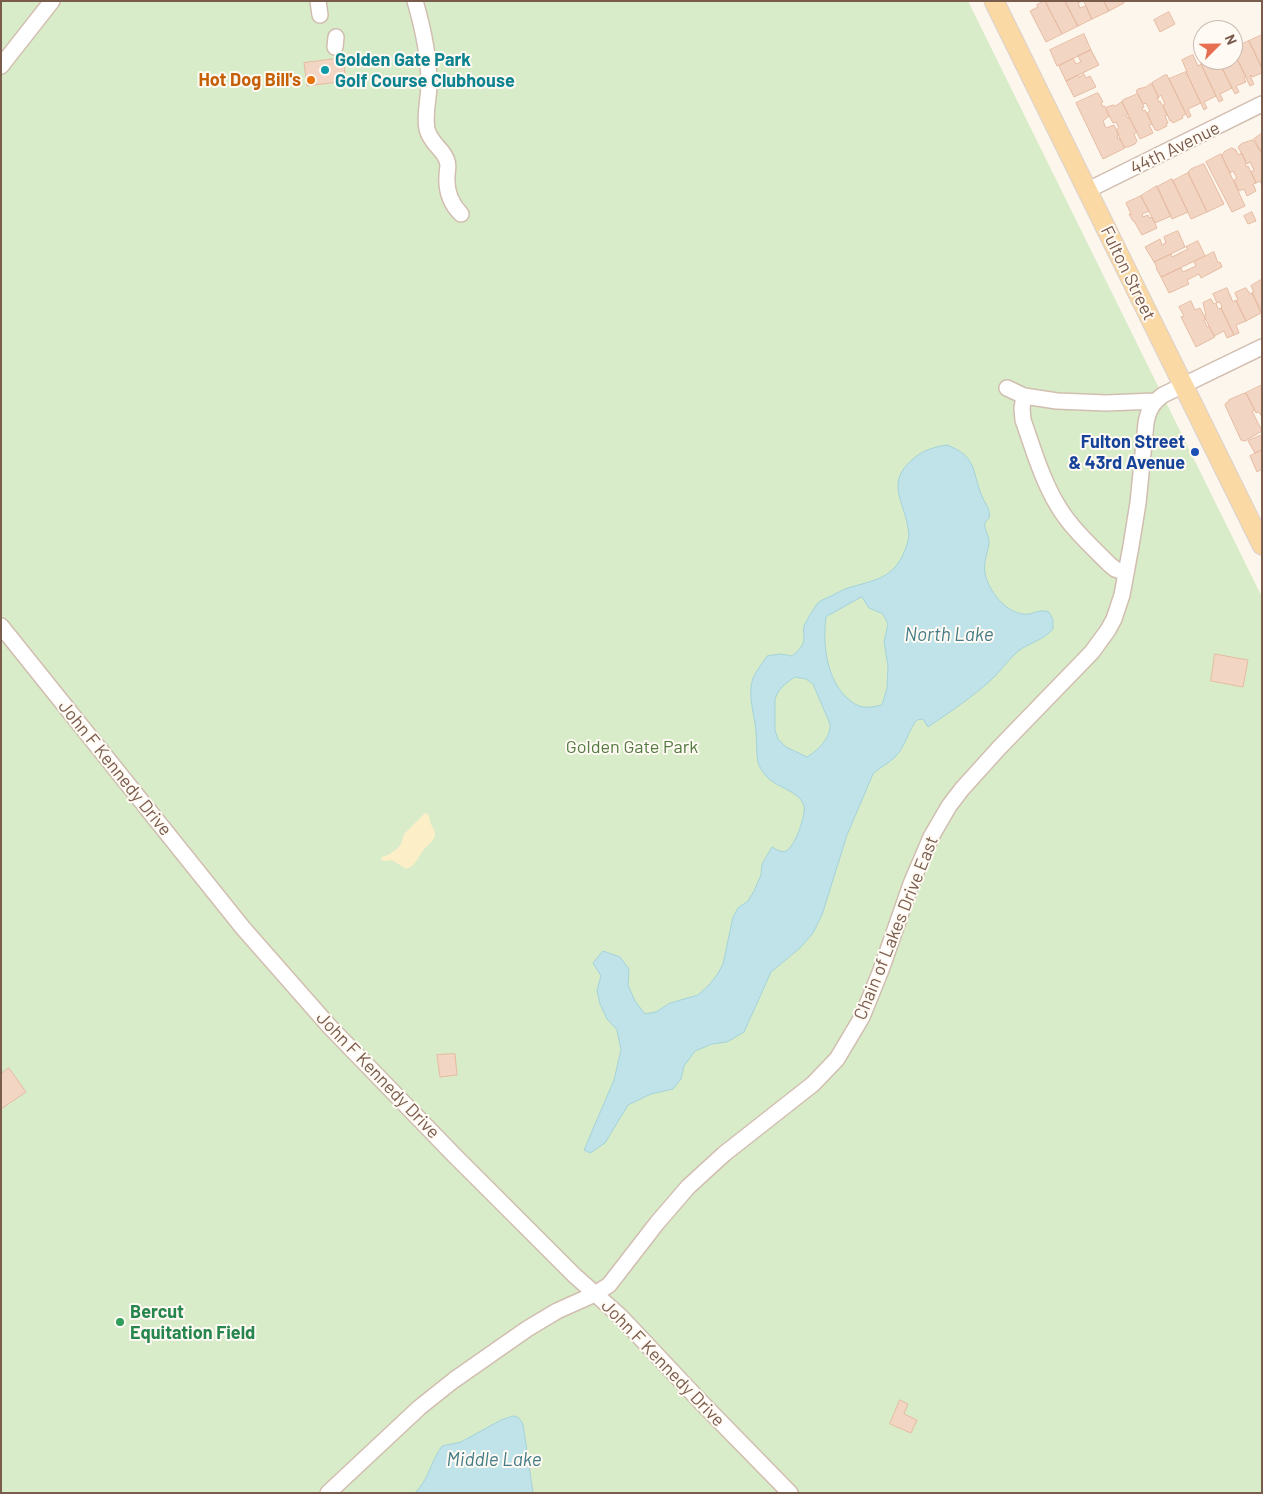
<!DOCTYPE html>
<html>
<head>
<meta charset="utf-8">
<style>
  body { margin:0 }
  #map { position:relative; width:1263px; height:1494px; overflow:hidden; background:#fdf6ec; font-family:Barlow,sans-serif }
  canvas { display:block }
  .frame { position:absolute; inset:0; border:2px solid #7a5c4d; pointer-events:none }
  .north { position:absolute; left:1193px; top:20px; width:50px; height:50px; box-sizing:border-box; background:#fffaf3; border:1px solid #cabbb1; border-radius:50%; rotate:67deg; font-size:14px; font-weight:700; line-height:20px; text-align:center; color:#7a5c4d }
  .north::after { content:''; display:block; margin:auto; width:18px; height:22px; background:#e76f51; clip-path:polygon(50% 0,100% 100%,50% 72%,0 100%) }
</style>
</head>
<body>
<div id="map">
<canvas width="1263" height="1494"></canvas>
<div class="frame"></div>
<div class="north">N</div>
</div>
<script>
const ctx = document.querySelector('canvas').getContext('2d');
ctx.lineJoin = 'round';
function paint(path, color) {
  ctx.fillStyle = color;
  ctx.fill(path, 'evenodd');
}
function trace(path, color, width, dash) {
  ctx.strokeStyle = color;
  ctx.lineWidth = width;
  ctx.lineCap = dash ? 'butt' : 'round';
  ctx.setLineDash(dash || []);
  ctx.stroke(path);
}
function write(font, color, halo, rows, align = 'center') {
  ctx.font = font + ' Barlow,sans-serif';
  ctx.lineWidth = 4;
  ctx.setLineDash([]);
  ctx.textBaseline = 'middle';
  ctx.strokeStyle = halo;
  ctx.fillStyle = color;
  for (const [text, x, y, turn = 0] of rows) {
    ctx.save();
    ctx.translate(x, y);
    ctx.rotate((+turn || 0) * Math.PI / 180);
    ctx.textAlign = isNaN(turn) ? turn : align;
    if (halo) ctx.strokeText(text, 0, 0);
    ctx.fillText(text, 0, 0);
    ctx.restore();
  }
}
paint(new Path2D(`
  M1,1h967l294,596v896h-1261z`), '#d8ecc9');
paint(new Path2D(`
  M425,813l3,1c2,4 1,6 3,10 1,4 4,4 4,12 -2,5 -6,8 -10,12 -7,8 -8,17 -19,21l-14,-9 -6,1 -5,-1 1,-3 6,-2 10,-7 3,-4 3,-10z`), '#fcefc7');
const water = new Path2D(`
  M947,445c31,12 24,25 35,51 3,8 9,13 7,22 -10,8 1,15 0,25 -1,10 -6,19 -4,30 3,17 20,39 38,41 9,2 16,-6 26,-2l4,8v9c-9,11 -25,14 -36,23 -10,9 -17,20 -26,28 -20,18 -41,32 -63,47l-5,-8 -6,1c-8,9 -10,21 -17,31 -7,11 -18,14 -27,23l-26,61 -25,80 -9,18 -13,15 -29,24 -27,60 -17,10 -15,2 -17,7 -11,15 -3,13 -8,10 -22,5 -23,11 -23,38 -15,10 -6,-3 30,-70 7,-30 -4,-20 -10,-11 -7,-15 -3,-14 4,-14 -8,-13 10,-12 17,6 9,12 -1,16 7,16 10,13 11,-2 14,-9 28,-8 11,-10 8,-10 6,-11 10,-47 5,-9 10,-7 6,-10 7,-16 1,-11 10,-17c4,2 9,6 14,4 9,-4 20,-36 18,-45 -4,-15 -29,-19 -38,-30 -3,-4 -7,-9 -8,-14 -2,-10 -1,-20 -2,-30 -1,-17 -9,-36 -3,-54 3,-7 10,-15 14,-22l13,-2 12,2c6,-5 12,-10 12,-18 0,-4 -1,-8 0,-12 1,-3 11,-20 14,-23 3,-3 9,-5 13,-7 6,-3 11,-6 17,-8 26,-8 46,-9 57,-38 3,-7 5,-14 3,-22 -4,-27 -23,-46 5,-69 10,-9 21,-12 34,-14zM862,597l7,11 14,6 5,10 -4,18 4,24 -1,22 -5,17c-9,2 -19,4 -27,-1 -28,-17 -33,-58 -29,-87zM795,677l11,2 7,5 17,40c1,13 -11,26 -23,33l-21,-10 -8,-8 -3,-9v-31l3,-7 6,-7z
  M514,1416l5,2 4,6 10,69h-118c14,-14 16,-32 27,-47l19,-4 40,-22z`);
paint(water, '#bfe3e8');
trace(water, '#a5d3da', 1);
const building = new Path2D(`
  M1045,1l17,33 -16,8 -16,-31 8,-4 -1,-2z
  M1050,1h15l13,25 -16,8 -16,-31z
  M1065,1h17l-4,2 2,5 6,-2 6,13 -14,7z
  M1084,1h20l5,10 -17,8z
  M1104,1h20v2l-15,8z
  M1169,12l6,12 -15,8 -6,-12z
  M1084,34l7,16 -34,16 -7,-16z
  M1262,35v33l-13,-27z
  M1249,41l13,27v5l-10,4 -1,-2 -1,1 4,8 -4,2 -17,-36v-2z
  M1091,50l8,15 -33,16 -7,-15 14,-8 3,6 5,-2 -3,-6z
  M1233,50l13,27 -2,1 2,4 -10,4 3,6 -4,2 -17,-34h15z
  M1193,55l5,11 3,-2 15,32 -12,6 3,6 -3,2 -18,-38h1l-5,-12z
  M343,58l3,23 -39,5 -3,-23z
  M1210,60h8l14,28 -12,6 3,6 -4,2 -18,-38z
  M1186,72l15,31 -13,6 3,7 -3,2 -19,-39z
  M1084,74l2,4 4,-2 6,11 -22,10 -8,-16 12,-6 1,2z
  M1165,75h2l19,39 -4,2 1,2 -10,5 -1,-2h-2l-7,-16 2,-1 -4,-9 -3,2 -6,-14z
  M1150,84h2l7,14h-2l2,4 1,-1 7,14 -2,1 3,7 -2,1 1,2 -10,5 -1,-2 -1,1 -8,-17 3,-2 -4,-8 -3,1 -7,-13 2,-2 8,-2z
  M1098,93l5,9 -2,1 2,4 2,-1 4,10 -6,5 3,7 8,-3 5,10 -2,1 1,3h2l5,9 -22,11 -27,-56z
  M1138,94l6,13 -2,1 1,3 2,-1 7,14 -3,1 4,8 -13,6 -18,-37 1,-2z
  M1122,102l6,12 -2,1 2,3 1,-1 8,15 -3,2 3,7 -2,3 -7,3h-4l-8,-17 3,-2 -3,-6 -3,1 -7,-13 1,-3 6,-2 2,1z
  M1261,134h1v20l-8,-15z
  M1253,140l9,14v31l-2,-4 -4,2 -5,-11 3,-2 -4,-8 -3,2 -9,-17 3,-3z
  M1232,148l4,2 2,5 4,-2 4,10 -1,1 1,3 2,-1 8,17 -3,1 3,7 -9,5 -3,-7 -5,2 -5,-11 3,-2 -4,-7 -3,2 -8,-17 2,-4z
  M1221,154l24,52 -13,6 -26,-50z
  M1204,164l20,40 -17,8 -19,-40 3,-3z
  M1188,173l19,39 -16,7 -18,-38z
  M1172,179l16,33 -16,7 -15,-32z
  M1157,186l14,30 -16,7 -14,-27z
  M1141,196l8,15 -7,3 1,3 5,-2 1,3 3,-1 5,11 -15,7 -8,-14h-1l-4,-7h2l-5,-11z
  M1252,212l4,9 -8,3 -4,-8z
  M1178,231l7,16 -31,15 -9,-15 15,-8 2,6 4,-2 -2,-6z
  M1198,241l7,15 -44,21 -5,-9 1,-1 -3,-5 17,-8 1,3 16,-8 -2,-2z
  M1214,252l4,11 2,-1 2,5 -21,11 -2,-4 -12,6 2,4 -20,9 -8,-16 20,-9 2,4 13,-6 -2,-4z
  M1261,280l1,1v32l-10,-21h2l-3,-6z
  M1227,288l6,14 3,-2 10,21 -10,4 3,8 -5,2 -13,-27 1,-1 -2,-5 -3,1 -4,-9z
  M1246,288l4,6 2,-1 9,20 -15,8 -10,-20 2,-1 -3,-7z
  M1211,299l3,5 2,-1 2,6 3,-1 13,27 -7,3 -3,-7 -10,5 -10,-20 2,-1 -3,-12z
  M1191,301l4,9 5,-2 6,11 -2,1 3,7 2,-1 6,11 -19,10 -15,-30 3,-1 -5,-9z
  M1262,385v32l-3,-5 -3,1 -10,-20z
  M1245,393h1l9,17 -3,1 10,20 -17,10 -4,-1 -16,-35 1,-2 3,-2v-1z
  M1262,435v15l-7,3 -7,-12z
  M1262,450v19l-5,3 -7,-16z
  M1215,654l33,6 -5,27 -32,-6z
  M455,1054l2,21 -17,2 -3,-22z
  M9,1068l17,24 -25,17v-35z
  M900,1400l8,4 -4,10 13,6 -6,13 -21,-9z`);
paint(building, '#f3d5c3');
trace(building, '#e6bba3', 1);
const minor = new Path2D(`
  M318,1l2,14
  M415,1c8,27 14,54 14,83 0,15 -5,30 -2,45 4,16 17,20 20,32 2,4 0,10 0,15 -1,15 3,27 14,38
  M335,47l1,-10
  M1,66l51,-65
  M1088,190l174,-86
  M1007,388l17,8 33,5 49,2 49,-2
  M1024,396l-2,12 1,12c10,28 19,60 35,86 13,22 33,40 51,58l6,5 11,4
  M1,626l242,302 87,99 125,129 119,119 46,41 79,84 91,93
  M328,1493l92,-86 34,-27 73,-51 30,-18 38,-17 14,-9 48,-62 31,-36 36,-33 89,-70 24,-25 25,-42 19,-47 30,-86 20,-47 18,-31 13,-17 37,-41 93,-96 16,-22 6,-11 8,-24 9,-49 7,-43 8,-80c2,-12 6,-20 17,-28l99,-48`);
const major = new Path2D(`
  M994,1l268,544`);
trace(minor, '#d1beb0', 18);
trace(major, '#dad1cd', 21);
trace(minor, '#fff', 15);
trace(major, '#fbd9a5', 19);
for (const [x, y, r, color] of [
  [325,70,5,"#0f9aa8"],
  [311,80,5,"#e8710a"],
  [1195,452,5,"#1a4fb4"],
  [120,1322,5,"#2e9e5b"]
]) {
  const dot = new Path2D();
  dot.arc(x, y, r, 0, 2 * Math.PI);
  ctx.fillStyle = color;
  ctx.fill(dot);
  trace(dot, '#fffaf3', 2);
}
write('bold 18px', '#0d838f', '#fffaf3', [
  ["Golden Gate Park",335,60],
  ["Golf Course Clubhouse",335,81]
], 'left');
write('bold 18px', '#c56008', '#fffaf3', [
  ["Hot Dog Bill's",301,80]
], 'right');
write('18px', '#7a5c4d', '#fffaf3', [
  ["44th Avenue",1175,148,-26],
  ["Fulton Street",1128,273,64],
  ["John F Kennedy Drive",115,768,51],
  ["Chain of Lakes Drive East",896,928,-68],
  ["John F Kennedy Drive",378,1075,46],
  ["John F Kennedy Drive",663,1363,46]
]);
write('bold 18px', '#164399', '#fffaf3', [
  ["Fulton Street",1185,442],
  ["& 43rd Avenue",1185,463]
], 'right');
write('18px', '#537a41', '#fffaf3', [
  ["Golden Gate Park",632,747]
]);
write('bold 18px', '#27864d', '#fffaf3', [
  ["Bercut",130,1312],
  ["Equitation Field",130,1333]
], 'left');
write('italic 19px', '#437c86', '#fffaf3', [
  ["North Lake",949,635],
  ["Middle Lake",494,1460]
]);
</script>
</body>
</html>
